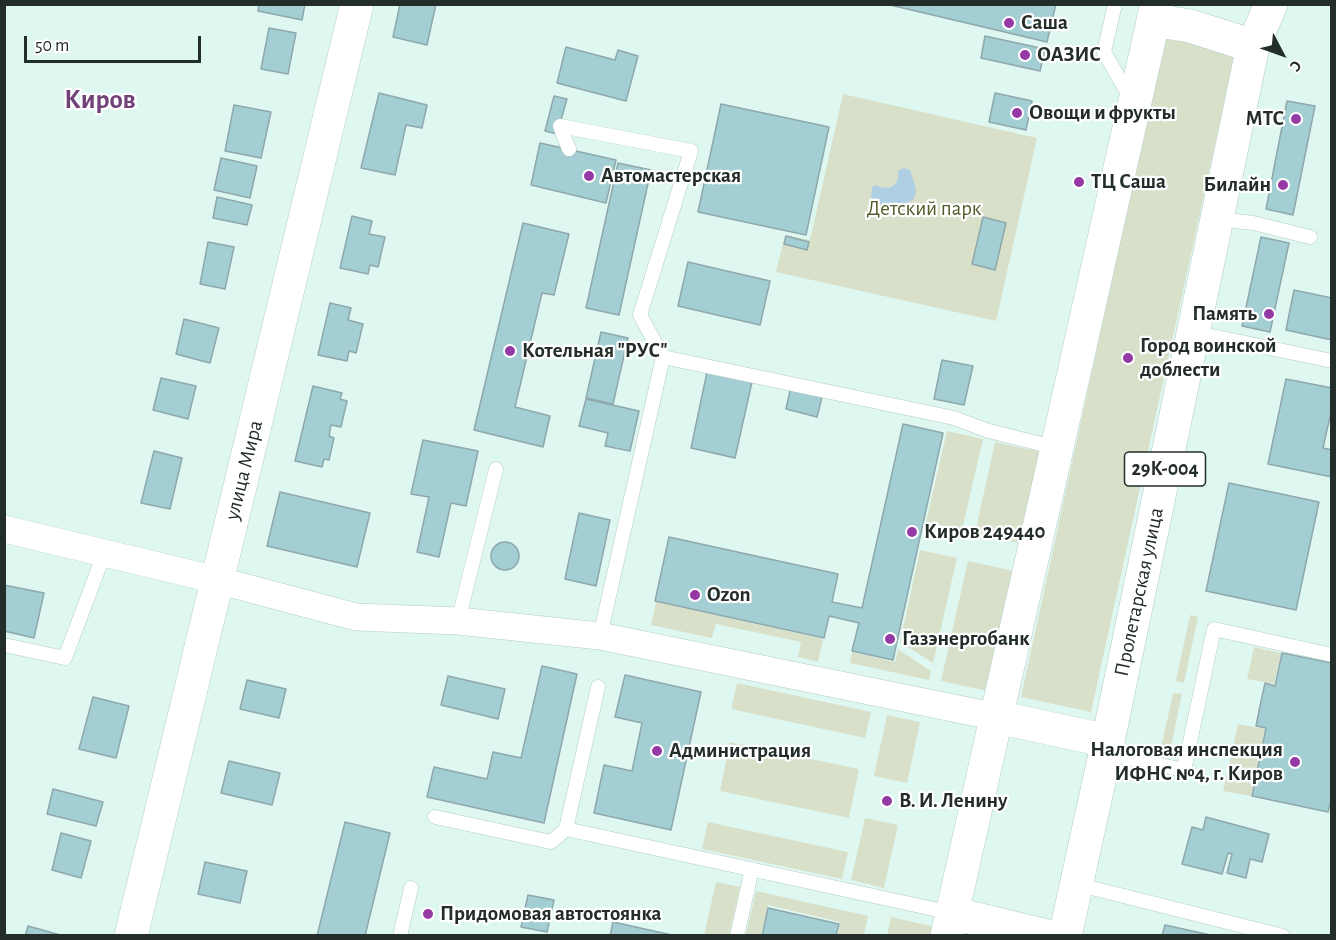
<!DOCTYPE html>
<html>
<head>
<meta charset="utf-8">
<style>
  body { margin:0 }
  #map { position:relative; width:1336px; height:940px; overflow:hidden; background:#def8f1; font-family:"Alegreya Sans",sans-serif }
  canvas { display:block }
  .frame { position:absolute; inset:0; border:6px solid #232d2a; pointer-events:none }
  .north { position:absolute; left:1252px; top:24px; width:60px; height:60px; -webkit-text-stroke:4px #fff; paint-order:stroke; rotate:131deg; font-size:16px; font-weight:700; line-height:24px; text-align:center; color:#232d2a }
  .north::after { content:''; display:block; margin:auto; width:21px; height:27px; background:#232d2a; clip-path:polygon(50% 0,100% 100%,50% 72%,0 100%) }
  .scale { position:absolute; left:24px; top:36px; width:177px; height:27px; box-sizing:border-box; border:3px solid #232d2a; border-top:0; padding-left:8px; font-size:18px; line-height:21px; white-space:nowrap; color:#232d2a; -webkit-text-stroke:4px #fff; paint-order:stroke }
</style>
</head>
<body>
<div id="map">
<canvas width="1336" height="940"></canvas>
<div class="frame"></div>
<div class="north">С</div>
<div class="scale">50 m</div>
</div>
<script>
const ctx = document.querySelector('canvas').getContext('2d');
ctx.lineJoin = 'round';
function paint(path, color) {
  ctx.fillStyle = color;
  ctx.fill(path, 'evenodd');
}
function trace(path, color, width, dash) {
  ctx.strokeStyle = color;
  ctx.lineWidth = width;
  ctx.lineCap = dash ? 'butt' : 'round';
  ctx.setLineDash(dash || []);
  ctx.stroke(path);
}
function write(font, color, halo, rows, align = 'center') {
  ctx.font = font + ' "Alegreya Sans",sans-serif';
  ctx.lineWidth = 4.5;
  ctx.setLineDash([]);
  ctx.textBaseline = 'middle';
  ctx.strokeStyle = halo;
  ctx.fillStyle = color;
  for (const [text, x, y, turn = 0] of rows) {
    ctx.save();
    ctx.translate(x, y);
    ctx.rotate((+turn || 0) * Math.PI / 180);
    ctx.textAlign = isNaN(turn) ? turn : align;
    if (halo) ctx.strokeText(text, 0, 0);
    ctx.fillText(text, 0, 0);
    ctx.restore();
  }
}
paint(new Path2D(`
  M1171,37l63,20 -143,655 -70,-15 143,-656z
  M843,94l194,44 -41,183 -220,-49 9,-37 25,5z
  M947,431l36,8 -21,91 -36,-8z
  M995,442l51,11 -21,91 -50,-11z
  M920,550l37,8 -24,105 -33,-21z
  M968,561l51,11 -27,120 -51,-11z
  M656,602l167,37 -5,23 -20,-5 3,-15 -85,-18 -4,14 -61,-13z
  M1190,615l8,2 -14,66 -8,-2z
  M1254,647l27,6 -7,31 -27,-5z
  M898,649l33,22 -2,9 -79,-17 2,-11 43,10z
  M737,683l134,29 -6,26 -134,-29z
  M1173,693l9,1 -14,66 -9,-2z
  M887,715l33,7 -13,61 -33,-7z
  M1238,724l27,5 -14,67 -28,-5z
  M730,742l129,27 -10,49 -129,-27z
  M865,818l33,7 -14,63 -33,-8z
  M708,822l140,30 -6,27 -140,-30z
  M716,882l24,5 -11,48h-25z
  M756,891l112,25 -4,19h-26l2,-13 -72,-17 -7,30h-15z
  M891,917l44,10 -2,8 -46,1z`), '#d9e0ca');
paint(new Path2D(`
  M903,168l7,2c3,12 14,28 -5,34 -2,7 -6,10 -13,7l-4,-5h-12l-5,-9 1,-10 3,-2c13,6 25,3 23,-14z`), '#afcfe4');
const building = new Path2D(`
  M259,4h46l-3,16 -44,-9z
  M400,4h36l-9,41 -34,-8z
  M886,4h170l-9,38z
  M269,28l27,5 -8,41 -27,-5z
  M985,36l60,13 -5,22 -59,-13z
  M566,47l49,13 3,-10 20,6 -12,45 -69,-18z
  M379,93l48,12 -5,23 -16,-3 -11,50 -34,-7z
  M995,93l37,8 -6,29 -37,-8z
  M554,96l13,3 -10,35 -12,-3z
  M1287,101l28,5 -22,109 -27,-6z
  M721,104l108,23 -23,108 -108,-23z
  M234,105l37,7 -10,46 -36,-7z
  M540,143l76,17 -10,43 -75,-18z
  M221,158l36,8 -7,32 -36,-8z
  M618,163l33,7 -32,145 -33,-7z
  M217,197l35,8 -5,20 -34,-7z
  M352,216l20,5 -3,13 16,3 -7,30 -8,-2 -2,9 -28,-6z
  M983,217l23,6 -11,47 -23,-6z
  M523,223l46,11 -15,61 -12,-2 -27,114 35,9 -7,31 -69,-17z
  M786,236l23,6 -2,8 -23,-6z
  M1261,237l28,6 -19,89 -28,-6z
  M208,242l26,5 -9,42 -25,-5z
  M688,262l82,19 -10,44 -82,-19z
  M1294,290l38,8v42l-46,-10z
  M330,303l21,5 -3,12 15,4 -7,29 -7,-2 -2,10 -29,-6z
  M184,319l35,9 -9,35 -34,-9z
  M601,332l27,6 -15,66 -27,-6z
  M942,360l31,6 -9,39 -30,-6z
  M707,372l45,10 -17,76 -44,-10z
  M161,378l35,8 -8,33 -35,-9z
  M1286,379l46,9v20l-9,40 9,2v27l-64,-13z
  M313,386l29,7 -2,6 7,2 -6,26 -10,-2 -2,11 5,2 -5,22 -5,-1 -2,8 -27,-6z
  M791,386l32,7 -6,24 -31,-8z
  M586,399l53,12 -9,40 -25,-5 3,-13 -29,-7z
  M903,424l40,9 -50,227 -41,-9 7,-28 -30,-7 -5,22 -169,-37 14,-64 169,37 -6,28 30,6z
  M423,440l55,11 -12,55 -15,-3 -12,54 -22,-5 12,-55 -18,-3z
  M154,451l28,7 -12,51 -29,-6z
  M1229,483l90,19 -23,108 -90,-19z
  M280,492l90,21 -13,54 -90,-21z
  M579,513l31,7 -14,66 -31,-7z
  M491 556a14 14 0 1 1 28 0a14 14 0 1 1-28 0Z
  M4,585l40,8 -10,45 -30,-7z
  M1282,653l50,10v134l-4,15 -76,-16 14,-68 -10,-2 4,-20 5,-23 10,3z
  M542,666l35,8 -33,149 -117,-26 7,-30 53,12 6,-27 28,6z
  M625,675l76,17 -30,138 -77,-17 10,-48 28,6 10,-48 -27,-6z
  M448,676l57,13 -7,30 -57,-14z
  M247,680l39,9 -7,29 -39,-9z
  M93,697l36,9 -13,52 -37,-9z
  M229,761l51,12 -8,32 -51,-12z
  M53,789l50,13 -7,24 -49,-12z
  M1206,817l63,17 -7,28 -12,-3 -4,19 -19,-5 5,-19 -4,-1 -6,21 -40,-10 10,-37 11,3z
  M345,822l45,11 -25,103h-48z
  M61,833l30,8 -10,37 -29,-8z
  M205,862l42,9 -7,32 -42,-9z
  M528,895l26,5 -7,32 -26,-5z
  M768,908l71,16 -3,12h-74z
  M613,922l59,13 3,1h-65z
  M1165,925l50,11h-53z
  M28,926l36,10h-39z`);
paint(building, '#a3ced3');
trace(building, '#8ea8ac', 1.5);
const lane = new Path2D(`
  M1115,4l-11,48 27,47
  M569,149l-9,-23 131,25 -51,164 23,42 -63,279
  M1217,219l36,4 57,14
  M1193,332l139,29
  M663,357l291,61 35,13 68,17
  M458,621l38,-152
  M4,645l61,13 39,-104
  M598,687l-32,142 386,84
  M1105,753l79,17 30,-141 118,26
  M435,817l116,25 15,-13
  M1076,884l207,52
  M400,936l11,-48
  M737,936l15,-67`);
const street = new Path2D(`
  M4,529l213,51 139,37 102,4 142,15 397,81`);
const secondary = new Path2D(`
  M1153,20l37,6 63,20
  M997,717l111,24
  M952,913l95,23
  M131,936l226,-932`);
const primary = new Path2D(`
  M947,936l210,-932
  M1065,936l43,-195 145,-695 18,-42`);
trace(lane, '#b3cdc6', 15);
trace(street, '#b3cdc6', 28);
trace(secondary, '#b3cdc6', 34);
trace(primary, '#b3cdc6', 34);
trace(lane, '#fff', 14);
trace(street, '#fff', 27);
trace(secondary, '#fff', 33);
trace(primary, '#fff', 33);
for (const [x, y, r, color] of [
  [1009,23,6,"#953aa4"],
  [1025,55,6,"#953aa4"],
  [1017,113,6,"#953aa4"],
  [1296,119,6,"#953aa4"],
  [589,176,6,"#953aa4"],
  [1079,182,6,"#953aa4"],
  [1283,185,6,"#953aa4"],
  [1269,314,6,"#953aa4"],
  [510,351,6,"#953aa4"],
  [1128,358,6,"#953aa4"],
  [912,532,6,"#953aa4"],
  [695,595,6,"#953aa4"],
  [890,639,6,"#953aa4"],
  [657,751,6,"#953aa4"],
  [1295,762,6,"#953aa4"],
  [887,801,6,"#953aa4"],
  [428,914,6,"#953aa4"]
]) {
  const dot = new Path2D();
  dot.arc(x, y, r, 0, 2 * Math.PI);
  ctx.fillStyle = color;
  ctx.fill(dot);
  trace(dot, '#fff', 2);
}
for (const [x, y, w] of [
  [1165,469,81]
]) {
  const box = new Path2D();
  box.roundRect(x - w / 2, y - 17, w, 34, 4.5);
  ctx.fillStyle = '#fff';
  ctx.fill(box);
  trace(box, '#232d2a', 1.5);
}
write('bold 20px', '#232d2a', null, [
  ["29К-004",1165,469]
]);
write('bold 21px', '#232d2a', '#fff', [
  ["Саша",1021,23],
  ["ОАЗИС",1037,55],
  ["Овощи и фрукты",1029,113],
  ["МТС",1284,119,"right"],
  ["Автомастерская",601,176],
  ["ТЦ Саша",1091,182],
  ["Билайн",1271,185,"right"],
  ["Память",1257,314,"right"],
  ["Город воинской",1140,346],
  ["доблести",1140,370],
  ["Котельная \"РУС\"",522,351],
  ["Киров 249440",924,532],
  ["Ozon",707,595],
  ["Газэнергобанк",902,639],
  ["Налоговая инспекция",1283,750,"right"],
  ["ИФНС №4, г. Киров",1283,774,"right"],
  ["Администрация",669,751],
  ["В. И. Ленину",899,801],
  ["Придомовая автостоянка",440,914]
], 'left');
write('21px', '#515d2a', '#fff', [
  ["Детский парк",924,209]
]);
write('21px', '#232d2a', '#fff', [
  ["улица Мира",244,470,-76],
  ["Пролетарская улица",1139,592,-78]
]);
write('bold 27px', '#714379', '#fff', [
  ["Киров",100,100]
]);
</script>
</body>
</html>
